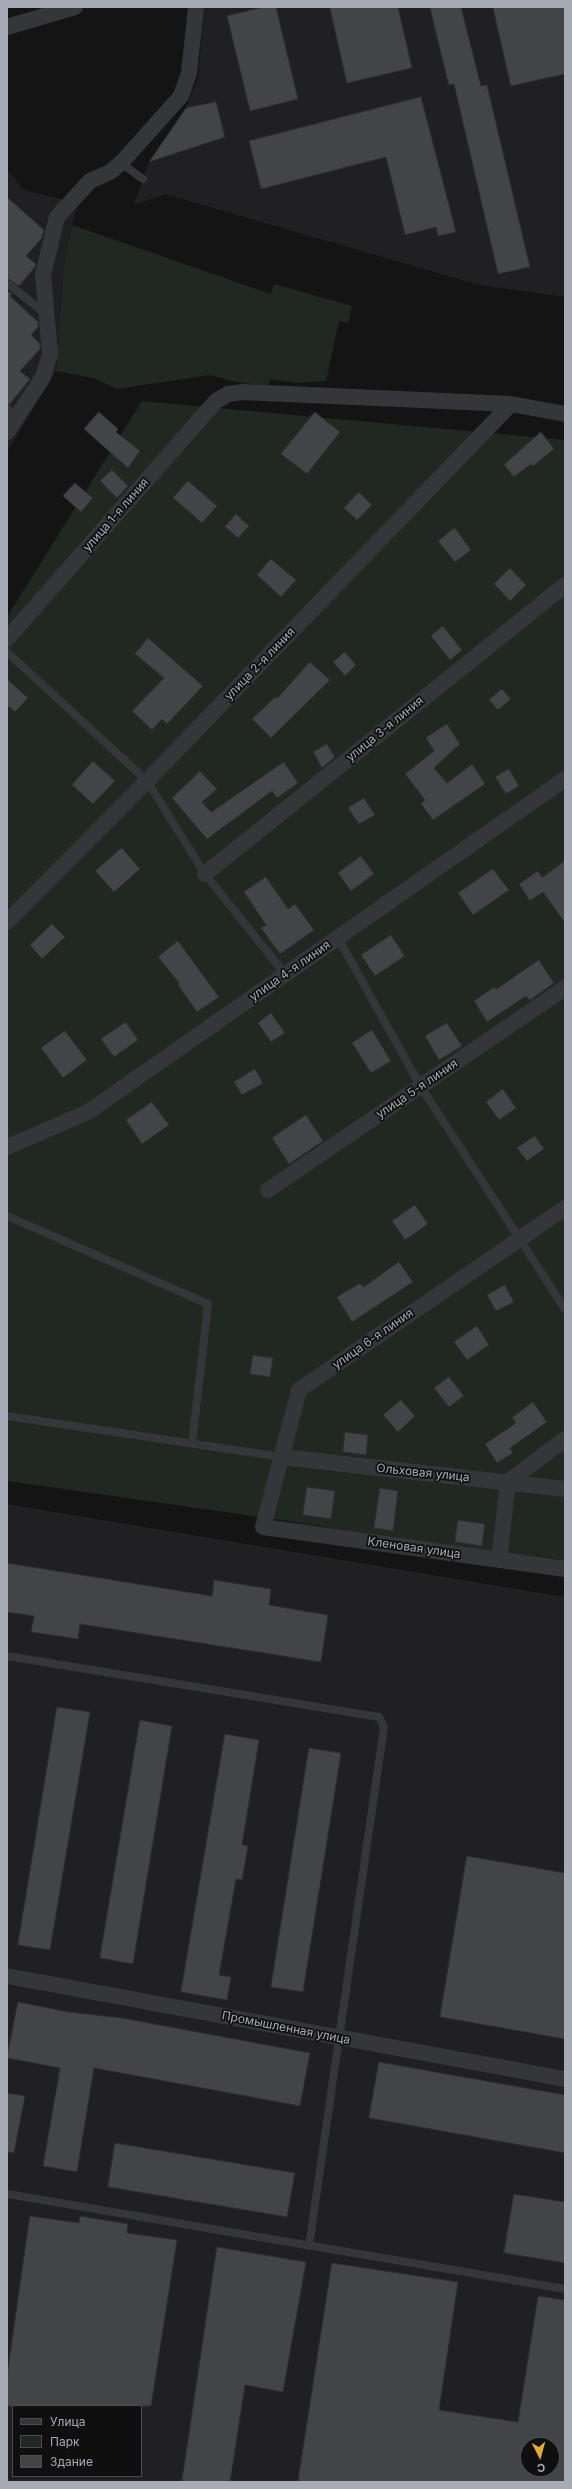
<!DOCTYPE html>
<html>
<head>
<meta charset="utf-8">
<style>
  body { margin:0 }
  #map { position:relative; width:572px; height:2489px; overflow:hidden; background:#141415; font-family:Inter,sans-serif }
  canvas { display:block }
  .frame { position:absolute; inset:0; border:8px solid #a6abb5; pointer-events:none }
  .legend { position:absolute; left:12px; top:2405px; width:130px; height:72px; box-sizing:border-box; background:#0f0f10; border:1px solid #4b4d52; margin:0; padding:5px 7px; list-style:none; font-size:12px; color:#a6abb5 }
  .legend li { display:flex; align-items:center; gap:8px; height:20px }
  .legend b { width:20px; border:1px solid #4b4d52 }
  .north { position:absolute; left:520px; top:2437px; width:40px; height:40px; box-sizing:border-box; background:#0f0f10; border:1px solid #4b4d52; border-radius:50%; rotate:174deg; font-size:11px; font-weight:700; line-height:16px; text-align:center; color:#a6abb5 }
  .north::after { content:''; display:block; margin:auto; width:14px; height:18px; background:#e7a83a; clip-path:polygon(50% 0,100% 100%,50% 72%,0 100%) }
</style>
</head>
<body>
<div id="map">
<canvas width="572" height="2489"></canvas>
<div class="frame"></div>
<ul class="legend">
<li><b style="height:5px;background:#35363a"></b>Улица</li>
<li><b style="height:11px;background:#202821"></b>Парк</li>
<li><b style="height:11px;background:#434448"></b>Здание</li>
</ul>
<div class="north">С</div>
</div>
<script>
const ctx = document.querySelector('canvas').getContext('2d');
ctx.lineJoin = 'round';
function paint(path, color) {
  ctx.fillStyle = color;
  ctx.fill(path, 'evenodd');
}
function trace(path, color, width, dash) {
  ctx.strokeStyle = color;
  ctx.lineWidth = width;
  ctx.lineCap = dash ? 'butt' : 'round';
  ctx.setLineDash(dash || []);
  ctx.stroke(path);
}
function write(font, color, halo, rows, align = 'center') {
  ctx.font = font + ' Inter,sans-serif';
  ctx.lineWidth = 3.5;
  ctx.setLineDash([]);
  ctx.textBaseline = 'middle';
  ctx.strokeStyle = halo;
  ctx.fillStyle = color;
  for (const [text, x, y, turn = 0] of rows) {
    ctx.save();
    ctx.translate(x, y);
    ctx.rotate((+turn || 0) * Math.PI / 180);
    ctx.textAlign = isNaN(turn) ? turn : align;
    if (halo) ctx.strokeText(text, 0, 0);
    ctx.fillText(text, 0, 0);
    ctx.restore();
  }
}
paint(new Path2D(`
  M204,7h361v290l-86,-12 -314,-91 -31,11 15,-43 37,-54 12,-30z
  M10,173l14,17 53,13 -13,60 -8,108 -49,81v-278z
  M7,1504l558,93v885h-558zM13,2406h128v70h-128zM528,2445h24v24h-24z`), '#202022');
paint(new Path2D(`
  M72,225l199,69 3,-10 78,22 -4,17 -9,-2 -13,60 -29,2 -27,-4 -2,7 -32,-4 -26,-7 -93,14 -24,-11 -37,-7 8,-108z
  M142,401l423,39v1127l-270,-45 -288,-41v-864z`), '#202821');
const building = new Path2D(`
  M264,7h12l22,92 -48,12 -23,-95z
  M330,7h68l14,61 -65,15z
  M430,7h31l20,79 6,-1 43,182 -32,7 -44,-190 -5,1z
  M493,7h72v67l-54,12z
  M421,97l35,135 -18,4 -2,-9 -31,8 -19,-78 -125,32 -12,-48z
  M216,102l9,35 -76,25 37,-54z
  M7,197l37,33 -2,8 -16,18 10,8 -1,3 -16,19 -12,-8z
  M7,290l5,4 -2,2 28,26v5l-7,8 9,9v5l-20,22 10,8 -20,25 -3,-1z
  M99,412l19,17 -2,3 24,19 -12,17 -44,-39z
  M315,412l25,20 -33,42 -26,-20z
  M541,432l13,17 -21,17 -2,-2 -17,13 -10,-12z
  M112,470l16,16 -11,12 -17,-17z
  M188,481l29,25 -15,17 -29,-25z
  M75,483l18,15 -12,14 -18,-16z
  M359,492l13,13 -15,15 -13,-12z
  M236,514l13,12 -11,12 -13,-11z
  M455,528l16,22 -16,12 -17,-21z
  M271,559l25,21 -15,17 -24,-22z
  M510,568l16,17 -16,16 -16,-17z
  M443,626l19,24 -12,10 -19,-24z
  M148,638l55,48 -36,38 -5,-5 -10,11 -20,-19 32,-33 -29,-24z
  M345,652l11,13 -11,11 -12,-14z
  M310,662l20,18 -59,58 -19,-19 23,-22 2,1z
  M7,679l21,19 -13,14 -8,-7z
  M502,689l9,10 -13,11 -9,-10z
  M447,724l13,20 -26,24 13,15 25,-19 13,20 -52,36 -12,-16 4,-4 -20,-26 29,-23 -8,-13z
  M327,744l8,13 -13,11 -9,-16z
  M93,761l22,20 -22,23 -21,-19z
  M284,762l14,21 -21,15 -5,-7 -65,48 -35,-41 28,-27 17,18 -15,13 9,10z
  M509,769l10,17 -13,8 -11,-17z
  M364,798l11,17 -16,9 -11,-16z
  M122,848l18,21 -26,23 -19,-21z
  M361,856l13,18 -23,17 -13,-18z
  M565,861v62l-22,-31 -13,9 -11,-17 19,-13 4,6z
  M493,869l16,21 -36,25 -15,-22z
  M266,877l22,32 7,-5 19,26 -34,24 -19,-26 5,-3 -22,-33z
  M52,924l13,13 -23,22 -12,-14z
  M391,935l14,21 -30,20 -14,-21z
  M178,941l41,56 -22,15 -19,-27 2,-1 -22,-27z
  M539,960l15,23 -24,17 -4,-4 -39,26 -13,-21 20,-14 2,2z
  M271,1013l14,20 -14,9 -13,-19z
  M126,1022l12,18 -24,17 -13,-18z
  M447,1023l15,23 -23,14 -14,-24z
  M372,1030l19,31 -20,12 -19,-30z
  M65,1031l22,29 -24,18 -22,-30z
  M255,1069l8,14 -21,12 -8,-13z
  M503,1089l13,19 -17,12 -13,-18z
  M152,1102l17,23 -27,19 -16,-24z
  M306,1115l17,26 -34,23 -17,-26z
  M535,1136l9,13 -17,12 -10,-13z
  M415,1205l13,19 -23,16 -13,-19z
  M399,1262l14,20 -61,40 -15,-25 23,-14 3,4z
  M505,1285l9,17 -18,9 -9,-16z
  M477,1326l12,19 -22,15 -13,-18z
  M253,1355l20,3 -3,19 -20,-3z
  M449,1377l15,19 -15,11 -15,-19z
  M401,1400l14,16 -17,16 -15,-17z
  M533,1402l14,20 -37,26 3,5 -16,10 -12,-19 31,-21 -4,-5z
  M345,1432l23,3 -2,20 -23,-3z
  M307,1487l28,4 -4,28 -28,-4z
  M380,1488l18,3 -5,40 -19,-3z
  M458,1520l27,4 -3,22 -27,-4z
  M7,1563l205,33 2,-16 57,9 -2,16 59,10 -7,47 -241,-38 -2,15 -47,-7 3,-16 -27,-4z
  M57,1707l33,5 -40,238 -32,-5z
  M140,1720l32,6 -39,238 -33,-6z
  M225,1734l34,6 -17,105 6,1 -6,34 -6,-1 -17,96 12,2 -4,23 -46,-8z
  M309,1748l32,5 -38,239 -32,-5z
  M467,1856l98,17v166l-125,-22z
  M18,2002l51,10 53,6 188,35 -10,53 -206,-38 -17,104 -34,-6 17,-98 -53,-10z
  M379,2062l186,33v58l-196,-35z
  M7,2093l18,3 -11,57 -7,-1z
  M115,2143l180,30 -8,44 -179,-30z
  M514,2194l51,8v61l-61,-10z
  M30,2216l49,7 1,-7 48,8 -1,9 50,7 -26,166h-144v-30z
  M217,2247l89,15 -23,130 -38,-7 -15,97h-48z
  M332,2263l126,19 -19,128 79,12 20,-126 27,4v182h-267zM528,2445h24v24h-24z`);
paint(building, '#434448');
trace(building, '#2e2e31', 1);
trace(new Path2D(`
  M121,163l22,16
  M7,283l39,31
  M7,408l10,9
  M7,652l140,129 58,93 80,100
  M338,938l83,149 144,222
  M7,1216l201,88 -16,140
  M7,1416l275,41
  M7,1656l372,61 5,10 -75,519
  M7,2194l558,95`), '#35363a', 8);
trace(new Path2D(`
  M7,27l68,-20
  M7,432l36,-55 7,-23 -7,-79 14,-58 33,-36 20,-9 11,-9 60,-67 8,-23 7,-66
  M7,639l209,-238 12,-7 14,-2 269,12 54,10
  M205,874l360,-289
  M7,922l140,-141 364,-377
  M7,1147l81,-35 477,-333
  M268,1190l297,-202
  M565,1208l-266,182 -36,137 302,42
  M282,1457l283,32
  M499,1560l9,-78 57,-43
  M7,1976l558,103`), '#35363a', 16);
write('12px', '#a6abb5', '#0f0f10', [
  ["улица 1-я линия",116,515,-49],
  ["улица 2-я линия",260,664,-46],
  ["улица 3-я линия",385,729,-39],
  ["улица 4-я линия",290,971,-35],
  ["улица 5-я линия",417,1089,-34],
  ["улица 6-я линия",373,1339,-35],
  ["Ольховая улица",423,1473,6],
  ["Кленовая улица",414,1548,8],
  ["Промышленная улица",286,2028,11]
]);
</script>
</body>
</html>
